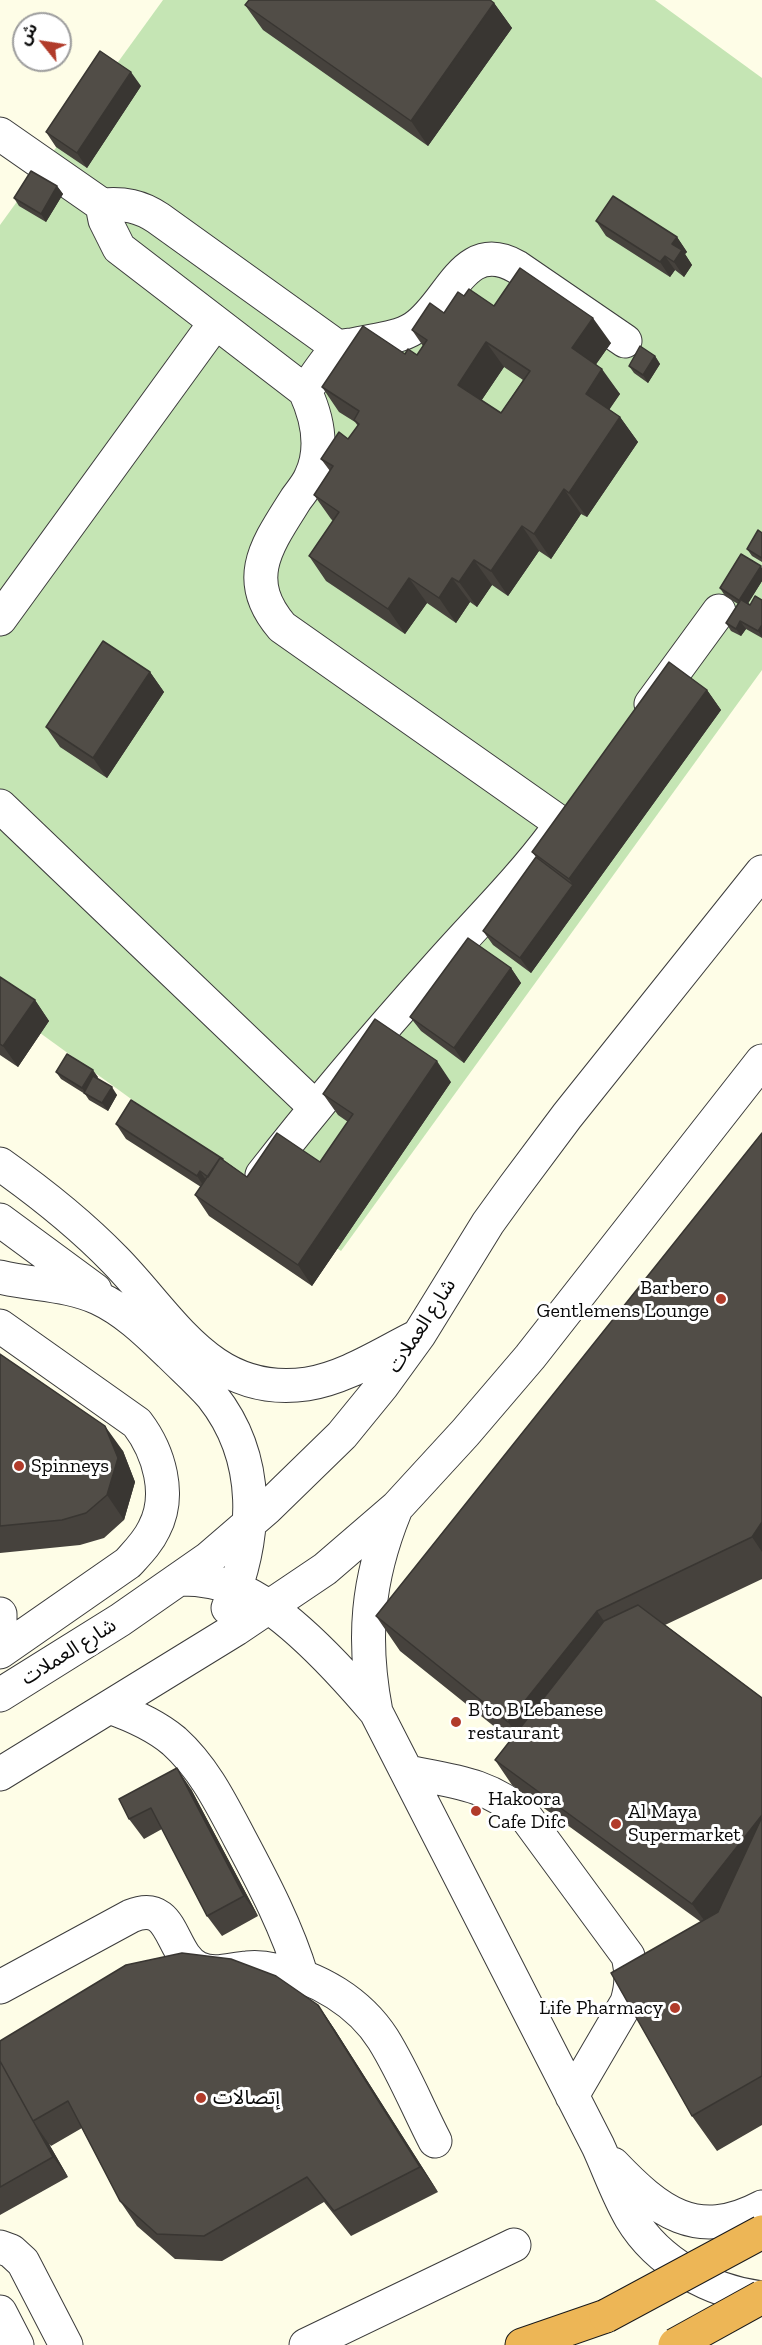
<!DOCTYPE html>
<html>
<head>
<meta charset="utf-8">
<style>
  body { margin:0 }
  #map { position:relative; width:762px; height:2345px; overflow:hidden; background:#fefde7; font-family:"Zilla Slab","Noto Sans Arabic",serif }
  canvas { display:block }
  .north { position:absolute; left:12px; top:12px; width:60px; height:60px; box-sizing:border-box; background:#fff; border:2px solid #9d9d9d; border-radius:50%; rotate:300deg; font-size:16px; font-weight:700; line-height:24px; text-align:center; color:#090909 }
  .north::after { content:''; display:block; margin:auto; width:21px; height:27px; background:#b13b2a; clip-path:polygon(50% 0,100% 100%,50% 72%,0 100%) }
</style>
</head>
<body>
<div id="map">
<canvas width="762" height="2345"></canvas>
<div class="north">ش</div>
</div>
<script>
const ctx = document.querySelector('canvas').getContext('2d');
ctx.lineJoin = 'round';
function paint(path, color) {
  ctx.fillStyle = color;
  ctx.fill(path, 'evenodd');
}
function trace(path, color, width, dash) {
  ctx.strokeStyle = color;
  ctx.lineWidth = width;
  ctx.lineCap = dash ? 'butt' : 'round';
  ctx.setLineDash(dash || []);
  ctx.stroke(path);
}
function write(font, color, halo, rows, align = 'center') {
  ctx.font = font + ' "Zilla Slab","Noto Sans Arabic",serif';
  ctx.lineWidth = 6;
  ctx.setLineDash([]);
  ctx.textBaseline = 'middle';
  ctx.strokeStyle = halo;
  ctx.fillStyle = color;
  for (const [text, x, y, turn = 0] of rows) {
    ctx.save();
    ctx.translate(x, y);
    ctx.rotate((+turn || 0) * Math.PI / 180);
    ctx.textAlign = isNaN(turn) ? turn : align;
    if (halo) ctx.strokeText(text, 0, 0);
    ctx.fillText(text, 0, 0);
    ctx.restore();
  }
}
paint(new Path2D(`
  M163,0h492l107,78v592l-421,581 -341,-247v-779z`), '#c5e5b4');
const minor = new Path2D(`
  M0,134l102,71c22,-2 38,1 56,13l181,130
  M102,205l3,15 14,28 186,143c12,26 19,57 6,85 -3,8 -10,16 -15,23 -29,46 -55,80 -14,128l280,197
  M305,391c7,-9 26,-39 34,-43 3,-2 10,-3 13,-3 20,-5 45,-6 62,-17 36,-23 49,-92 103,-61l108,74
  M0,619l215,-296
  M651,704l68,-93
  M0,806l315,301
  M0,1164c41,29 80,60 115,96 57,58 96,138 192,124 38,-6 73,-29 107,-46
  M262,1175c56,-72 116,-142 177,-210 39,-44 80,-84 115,-131
  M0,1220l95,70
  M0,1277c33,8 67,7 98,21 28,13 50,35 72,56 14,14 29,27 42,42 50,63 45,142 16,212
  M0,1326l137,97c22,29 35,72 17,106 -6,13 -16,23 -26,34l-128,89
  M181,1579c20,0 39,3 58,11 47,20 104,83 137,122l222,434c11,24 20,50 33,72 27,45 80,74 131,80
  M0,1614v16
  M0,1695l120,-75 89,-62 58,-50 75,-73 40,-49 37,-51 69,-112 26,-36 53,-71 195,-244
  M109,1707c23,8 46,18 65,34 30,27 47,62 66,98 24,45 47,89 62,138
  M376,1712c-14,-73 -9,-132 19,-201
  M407,1772c46,9 83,12 119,45l102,139c4,17 4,29 -1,46l-55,94
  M0,1774l236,-145 89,-60 72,-62 68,-74 65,-76 232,-296
  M0,1987l131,-71c44,-18 38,38 67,52 16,8 33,1 49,0 9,-1 19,0 28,2 42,6 85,33 108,69 20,32 35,69 52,102
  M613,2164c45,47 83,78 149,43
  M0,2247l11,4 12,11 43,83
  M0,2312l17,33
  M306,2345l208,-100`);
const highway = new Path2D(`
  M522,2345l84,-29`);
trace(minor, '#3c3c3c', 35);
trace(highway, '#1a1a1a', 35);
trace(minor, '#fff', 33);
trace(highway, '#edb656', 33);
const highwayBridge = new Path2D(`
  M606,2316l156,-84
  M675,2345l87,-48`);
trace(highwayBridge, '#1a1a1a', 35, []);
trace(highwayBridge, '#edb656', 33);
paint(new Path2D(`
  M494,3l18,25 -84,118 -165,-116 -18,-25z
  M141,86l-54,82 -31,-21 -10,-15z
  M57,186l6,8 -17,28 -27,-16 -5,-8z
  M596,221l81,16 10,15 -2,2 7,11 -8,12 -9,-7 -5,7 -64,-41z
  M464,296l147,47 -15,21 24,30 -11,15 11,8 18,25 -51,75 -6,-3 -30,45 -12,-8 -31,45 -16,-11 -15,22 -7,-5 -14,21 -29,-20 -22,31 -79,-53 -17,-25 24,-35 -2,-2 -17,-24 16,-24 -9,-12 27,-20 10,-13 -3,-4 -16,-10 -17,-25 83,-33 12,1 6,-9 -11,-16 32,-17zM504,367l19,13 -22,33 -20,-12z
  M655,356l5,8 -12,19 -14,-10 -5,-7z
  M762,533v29l-10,-6 -5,-7z
  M762,568v13l-14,22 2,2 12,-5v38l-16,-9 -5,7 -10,-5 -5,-8 12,-19 -13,-8 -5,-8z
  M150,672l14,20 -57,86 -47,-31 -14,-20z
  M707,690l14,20 -190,263 -38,-28 -10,-14 53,-74 -4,-5z
  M511,968l10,15 -57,80 -43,-32 -11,-14z
  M0,977l35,23 14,21 -31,46 -18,-12z
  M56,1072l42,5 -1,1 20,17 -9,16 -19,-11 -4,-6 -24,-15z
  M451,1082l-139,204 -103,-70 -14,-21 6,-8 -75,-48 -10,-15 109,37 22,16 73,-15 28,-40 -10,-7 -15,-21z
  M762,1133v446l-97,46 97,73v427l-45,26 -25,-35 9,-194 -189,-137 -17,-25 16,-20 -111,-89 -24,-35z
  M0,1354l123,97 12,31 -11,38 -20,18 -24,7 -80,8z
  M191,1789l67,127 -36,20 -15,-20 -45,-87 -18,10 -15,-20 -10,-20z
  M318,2005l17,25 103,162 -87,44 -27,-34 -102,59 -47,-2 -38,-33 -17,-25 -38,-73 -31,18 -2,-2 19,33 -68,38v-174z`), '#46423d');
paint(new Path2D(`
  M494,3l18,25 -84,118 -17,-25z
  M131,72l10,14 -54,82 -10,-15z
  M57,186l6,8 -17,28 -5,-8z
  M677,237l10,15 -2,2 7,11 -8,12 -10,-15 -2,-18z
  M665,256l10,14 -5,7 -10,-15z
  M593,318l18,25 -21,30 -18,-25z
  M486,342l18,25 -29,43 -17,-25z
  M655,356l5,8 -12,19 -5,-8z
  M602,369l18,25 -17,25 -17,-25z
  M620,417l18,25 -51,75 -18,-24z
  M564,489l17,25 -30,45 -17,-25z
  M522,526l17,25 -31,45 -17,-25z
  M474,560l18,25 -15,22 -18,-25z
  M761,566l1,2v13l-16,26 -6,-8z
  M409,578l18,25 -22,31 -17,-25z
  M452,578l18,24 -14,21 -17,-25z
  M740,621l6,8 -5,7 -5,-7z
  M762,625v12l-4,-6z
  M150,672l14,20 -57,86 -14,-20z
  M707,690l14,20 -190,263 -11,-15 53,-73 -4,-6z
  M511,968l10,15 -57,80 -10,-15z
  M35,1000l14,21 -31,46 -15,-21z
  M437,1061l14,21 -139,204 -14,-21z
  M93,1070l5,7 -11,18 -5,-7z
  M112,1087l5,8 -9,16 -6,-8z
  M200,1171l10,15 -3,5 -10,-15z
  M105,1426l18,25 12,31 -11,38 -17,-25z
  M762,1522v30l-10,-15z
  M597,1611l24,35 -88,111 -25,-35z
  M177,1768l14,21 67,127 -14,-20z
  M762,1815v47l-52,66 -18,-24z
  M318,2005l17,25 103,162 -18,-25z
  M35,2124l14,20 19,33 -15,-20z`), '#393632');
const building = new Path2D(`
  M249,0h241l4,3 -83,118 -166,-116z
  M100,51l31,21 -54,81 -31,-21z
  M31,171l26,15 -16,28 -27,-16z
  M613,196l64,41 -5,7 10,6 -8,12 -9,-6 -5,6 -64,-41z
  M520,268l73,50 -21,30 30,21 -16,25 34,23 -51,76 -5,-4 -30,45 -12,-8 -31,45 -17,-11 -15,22 -7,-4 -13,20 -30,-20 -21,31 -79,-53 30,-44 -25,-17 19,-29 -12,-7 18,-27 9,7 11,-15 -5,-4 5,-9 -37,-24 41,-61 42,28 3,-5 9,6 10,-15 -15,-10 18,-27 14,10 14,-21 6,4 5,-7 25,17zM486,342l44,29 -29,42 -43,-28z
  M640,346l15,10 -12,19 -14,-9z
  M758,530l4,3v25l-15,-9z
  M741,554l20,12 -21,33 10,6 5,-9 7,4v25l-4,6 -18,-10 -4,8 -10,-6 14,-22 -20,-13z
  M103,641l47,31 -57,86 -47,-31z
  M669,662l38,28 -138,189 -37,-27z
  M536,857l37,28 -53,73 -37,-27z
  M468,938l43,30 -57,80 -44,-31z
  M0,977l35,23 -32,46 -3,-2z
  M375,1019l62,42 -139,204 -103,-70 25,-37 27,19 30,-44 43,29 33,-48 -30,-20z
  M67,1054l26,16 -11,18 -26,-16z
  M93,1076l19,11 -10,16 -18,-10z
  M131,1100l92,59v1l-3,-2 -12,19 -8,-6 -3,5 -81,-52z
  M762,1133v389l-10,15 -155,74 -89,111 -132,-106z
  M0,1354l105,72 13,32 -11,37 -21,18 -24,7 -62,6z
  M638,1605l124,93v117l-70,89 -197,-144 109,-139z
  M177,1768l67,128 -37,20 -56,-108 -22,11 -10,-20z
  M762,1817v259l-70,40 -81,-143 107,-61z
  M182,1953l49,6 45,17 42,29 102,162 -86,44 -27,-34 -103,59 -47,-2 -37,-33 -52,-100 -35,20 -33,-60v-20l126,-76z
  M0,2061l53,96 -53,30z`);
paint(building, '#514d47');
trace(building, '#393632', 1.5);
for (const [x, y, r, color] of [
  [721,1299,6,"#b13b2a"],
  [19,1466,6,"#b13b2a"],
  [456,1722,6,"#b13b2a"],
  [476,1811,6,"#b13b2a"],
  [616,1824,6,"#b13b2a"],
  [675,2008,6,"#b13b2a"],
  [201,2098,6,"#b13b2a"]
]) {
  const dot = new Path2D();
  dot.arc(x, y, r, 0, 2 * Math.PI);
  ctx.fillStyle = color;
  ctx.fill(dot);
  trace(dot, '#fff', 2);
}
write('20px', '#090909', '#fff', [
  ["Barbero",709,1288,"right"],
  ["Gentlemens Lounge",709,1311,"right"],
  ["Spinneys",31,1466],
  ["B to B Lebanese",468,1710],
  ["restaurant",468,1733],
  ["Hakoora",488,1799],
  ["Cafe Difc",488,1822],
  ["Al Maya",628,1812],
  ["Supermarket",628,1835],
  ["Life Pharmacy",663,2008,"right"],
  ["إتصالات",213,2098]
], 'left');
write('20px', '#090909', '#fff', [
  ["شارع العملات",422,1326,-57],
  ["شارع العملات",69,1652,-32]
]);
</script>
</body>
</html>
